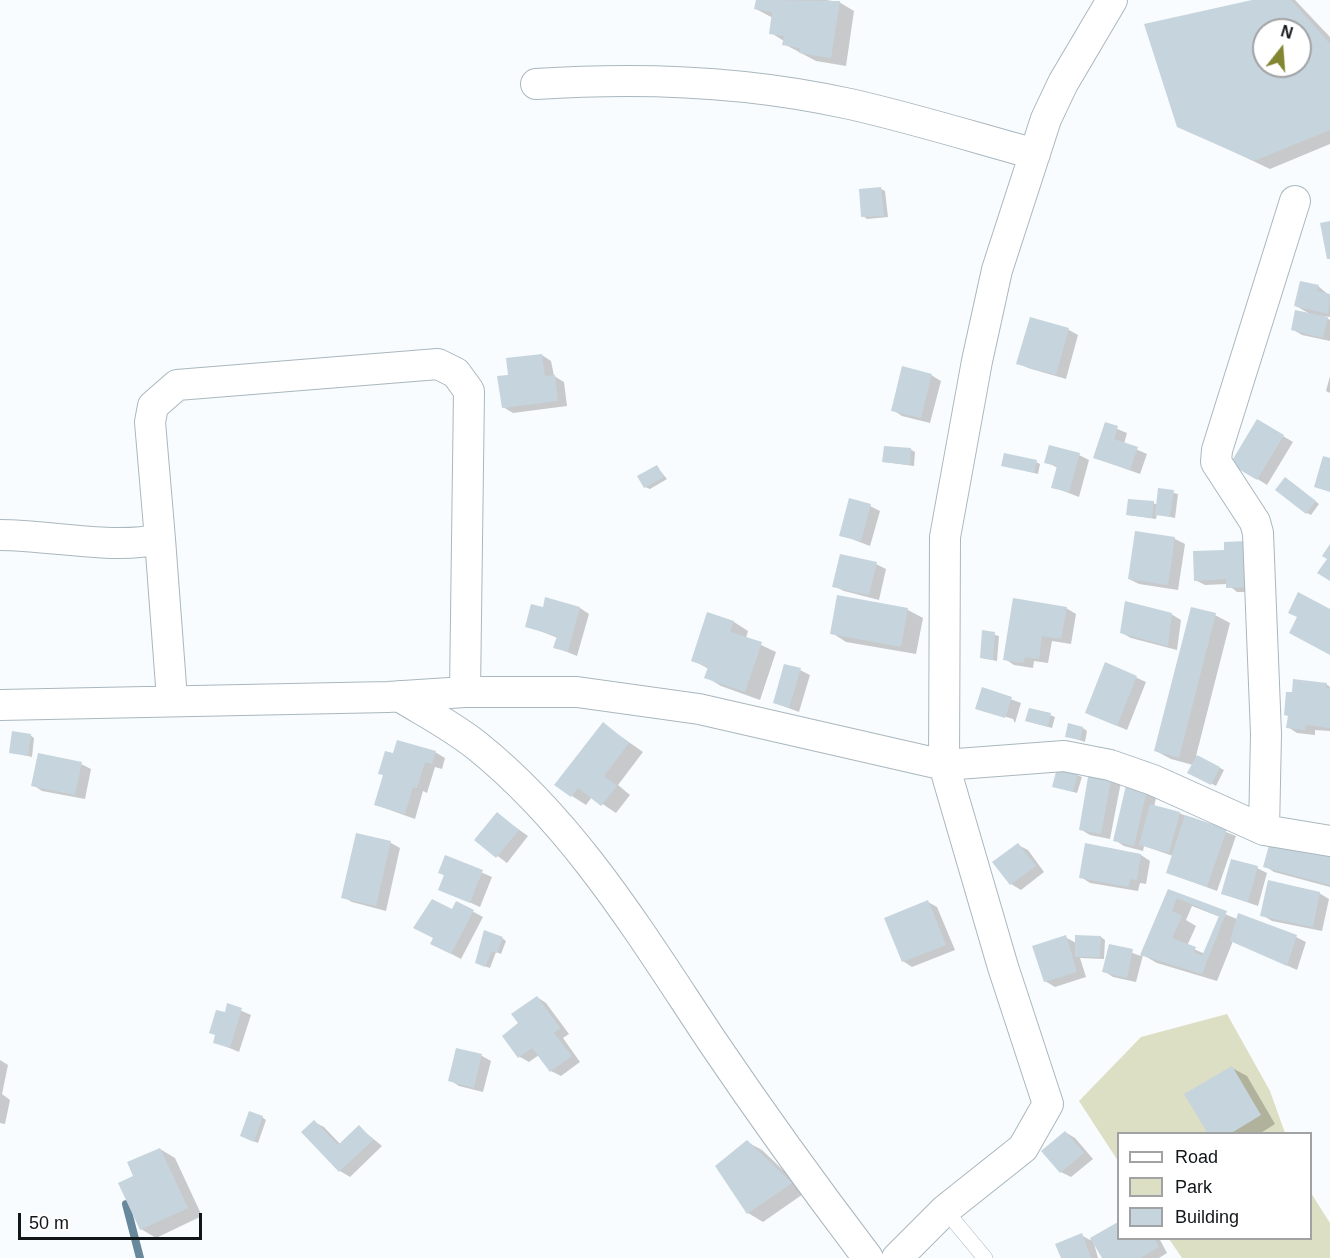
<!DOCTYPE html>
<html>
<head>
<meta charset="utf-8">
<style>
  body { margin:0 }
  #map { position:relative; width:1330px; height:1258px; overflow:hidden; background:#f9fcfe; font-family:Arial,sans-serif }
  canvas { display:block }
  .legend { position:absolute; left:1117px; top:1132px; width:195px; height:108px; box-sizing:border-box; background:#fff; border:2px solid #a0a2a3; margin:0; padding:8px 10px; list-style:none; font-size:18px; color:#111619 }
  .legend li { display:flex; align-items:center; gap:12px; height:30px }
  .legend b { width:30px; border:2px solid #a0a2a3 }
  .north { position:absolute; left:1252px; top:18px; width:60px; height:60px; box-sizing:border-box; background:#fff; border:2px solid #a0a2a3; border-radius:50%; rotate:17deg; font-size:16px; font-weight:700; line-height:24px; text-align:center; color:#111619 }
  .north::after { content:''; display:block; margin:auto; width:21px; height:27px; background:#838630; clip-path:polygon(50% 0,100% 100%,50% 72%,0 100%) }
  .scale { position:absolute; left:18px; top:1213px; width:184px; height:27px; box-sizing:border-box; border:3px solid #111619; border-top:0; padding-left:8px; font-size:18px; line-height:21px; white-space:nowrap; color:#111619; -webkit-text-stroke:4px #fff; paint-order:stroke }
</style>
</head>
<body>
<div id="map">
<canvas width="1330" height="1258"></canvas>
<ul class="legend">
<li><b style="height:8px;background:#fff"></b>Road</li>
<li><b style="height:16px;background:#dddfc4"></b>Park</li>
<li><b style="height:16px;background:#c6d4dd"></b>Building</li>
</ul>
<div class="north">N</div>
<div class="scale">50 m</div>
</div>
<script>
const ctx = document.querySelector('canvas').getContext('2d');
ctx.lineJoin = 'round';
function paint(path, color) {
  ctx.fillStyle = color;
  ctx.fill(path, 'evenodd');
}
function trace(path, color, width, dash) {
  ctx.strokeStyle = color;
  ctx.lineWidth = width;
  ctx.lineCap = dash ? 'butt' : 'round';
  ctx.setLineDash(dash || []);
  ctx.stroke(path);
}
paint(new Path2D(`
  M1227,1014l43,77 15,42 -167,1v27l-39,-60 62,-64z
  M1311,1193l19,30v35h-148l-13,-19 141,-1z`), '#dddfc4');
paint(new Path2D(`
  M757,0h69l13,2 15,9 -8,55 -30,-5 -32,-17v-3l-13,-8 2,-15 -17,-9z
  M1259,0h36l35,37v107l-60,25 -91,-43zM1264,30h36v36h-36z
  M881,189l4,2 3,26 -21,2 -4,-3z
  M1318,286l12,10v21l-7,-1 7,4v21l-28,-6 -10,-6 18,-15 -14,-8z
  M1031,319l38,11 9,5 -12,44 -38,-11 -10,-5z
  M542,355l9,6 3,15 10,6 3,24 -54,7 -10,-6 7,-31z
  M931,375l10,6 -11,42 -28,-7 -9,-6z
  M1330,376v17l-4,-2z
  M1258,421l35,21 -26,43 -35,-22z
  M1105,424l22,9 -3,11 23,10 -7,20 -45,-16z
  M910,449l5,3 -1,14 -30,-4z
  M1079,455l10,5 -10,37 -26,-10 5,-19 -12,-6z
  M1036,462l4,2 -2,10 -35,-9z
  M657,467l10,12 -17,10 -5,-2z
  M1290,481l29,23 -8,11 -4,-2z
  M1160,490l18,4 -3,24 -18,-4 -1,5 -28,-4 25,-12 5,2z
  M870,506l10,5 -10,35 -29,-11z
  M1136,533l39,6 10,5 -7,46 -39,-6 -10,-5z
  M1194,552l63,40h-20l-10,-8 -22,1 -10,-5z
  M876,564l10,5 -7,31 -35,-9 -10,-5z
  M838,597l70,13 15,8 -7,36 -70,-12 -14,-9z
  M580,608l9,6 -12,42 -22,-9 3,-9 -31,-12 17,-17z
  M1066,608l10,6 -5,30 -19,-3 -4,22 -14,-2 -1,7 -19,-3 -9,-6z
  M708,614l26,8 14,9 -2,7 30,14 -16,48 -39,-14 -15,-9 3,-8 -17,-9z
  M1171,614l10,6 -4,30 -46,-12 -9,-5z
  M1215,615l15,8 -34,133 28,14 -8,16 -27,-14 4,-7 -22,-6 -15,-8z
  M984,632l15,4 -2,25 -15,-3z
  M1106,664l40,18 -19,48 -31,-13z
  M800,670l10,5 -11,37 -24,-9z
  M1326,684l4,3v44l-15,-1v5l-18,-2 -9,-6z
  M983,689l38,14 -6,20 -2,-4 -36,-11z
  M1050,715l5,2 -3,11 -25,-7z
  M603,724l40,28 -25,33 12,10 -14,18 -24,-16 -6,8 -14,-9z
  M1083,728l4,3 -2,11 -18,-6z
  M30,735l4,3 -2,19 -21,-5z
  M435,752l10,6 -3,11 -7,-2 -8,26 -4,-2 -8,28 -39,-14 18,-50z
  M81,764l10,5 -6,30 -43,-8 -9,-6z
  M1091,772l30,10 -11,57 -20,-4 -10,-6z
  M1077,775l5,2 -5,16 -23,-7z
  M1129,783l28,10 -3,14 25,6 57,23 -19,55 -49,-18 5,-17 -29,-10 -1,5 -19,-5 -9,-6z
  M497,814l31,22 -21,27 -31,-23z
  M357,835l34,8 9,5 -14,63 -34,-9 -9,-5z
  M1018,845l10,5 16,22 -23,18 -10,-6z
  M1141,855l9,6 -4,23 -6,-1 -2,8 -48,-8 -9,-6z
  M1330,856v31l-56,-15 -9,-6z
  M446,857l46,20 -12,30 -40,-18 5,-13 -5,-3z
  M1257,868l10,5 -9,33 -35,-12z
  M1168,891l69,28 59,18 10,5 -9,28 -64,-29 -16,40 -60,-18 -14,-8 -7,27 -23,-5 -9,-6 6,-26 31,11zM1192,906l28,11 -15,37 -18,-8 9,-20 -10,-6z
  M1319,893l10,6 -7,32 -50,-10 -10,-6z
  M928,902l9,5 18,43 -43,17 -9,-6z
  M457,903l26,14 -22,42 -19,-10z
  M1065,937l11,6 25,-6 4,3 -1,19 -24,-1 6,19 -31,10 -10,-6z
  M502,938l4,3 -5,13 -5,-2 -6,16 -9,-3z
  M537,997l9,6 23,31 -6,4 17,24 -19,14 -10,-5 -12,-16 -10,7 -9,-5v-33z
  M228,1005l23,10 -12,37 -24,-10z
  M457,1050l25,6 9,5 -8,31 -24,-6 -9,-6z
  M0,1060l8,5 -6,29 8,6 -5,24 -5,-1z
  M1232,1068l15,8 28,48 -16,10h-50z
  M262,1117l4,3 -8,23 -12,-5z
  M314,1122l10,5 17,18 18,-18 23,19 -32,31 -10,-6 -37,-39z
  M1065,1132l10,6 18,21 -22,18 -10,-5z
  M747,1142l15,8 44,42 -43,30 -15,-9z
  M160,1149l15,9 27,58 -46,22 -15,-9z
  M1118,1223v15h41l8,15 -8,5h-55l-11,-18 5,18h-36l19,-23 9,5z`), '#0003');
trace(new Path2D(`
  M126,1204l14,54`), '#68889b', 8);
paint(new Path2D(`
  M756,0l84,1 -9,57 -32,-5 1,-5 -18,-3 2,-9 -15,-2 3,-22 -18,-3z
  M1252,0h39l39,44v86l-76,31 -77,-34 -33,-103zM1264,30h36v36h-36z
  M881,187l3,29 -23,1 -2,-28z
  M1330,221v38h-3l-7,-36z
  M1300,281l19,4 -2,6 13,3 -2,20 -34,-8z
  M1295,310l33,7 -5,21 -32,-8z
  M1030,317l39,11 -13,47 -40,-11z
  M542,354l3,22 10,-1 3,26 -56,7 -5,-32 11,-1 -2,-17z
  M902,366l30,8 -11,44 -30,-7z
  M1257,419l27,16 -27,45 -27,-16z
  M1105,422l13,4 -4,13 24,8 -8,23 -37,-12z
  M1049,445l31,8 -11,39 -18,-4 6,-22 -13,-3z
  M884,446l27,2 -1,17 -28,-3z
  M1004,453l33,7 -3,13 -33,-7z
  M1323,456l7,2v34l-16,-5z
  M657,465l7,12 -20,11 -7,-12z
  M1285,477l31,24 -10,13 -31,-24z
  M1158,488l16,2 -4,27 -15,-2z
  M849,498l22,6 -10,37 -22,-5z
  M1128,499l26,2 -2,17 -26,-3z
  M1135,531l40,6 -7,48 -40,-6z
  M1246,541l2,46 -22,1v-9l-32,2 -1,-30 31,-1v-8z
  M1330,544v37l-13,-8 10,-14 -5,-3z
  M840,554l37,8 -8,33 -37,-8z
  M1298,592l32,17v46l-41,-22 8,-16 -9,-4z
  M837,595l71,13 -7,39 -71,-13z
  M545,597l35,10 -12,45 -15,-4 4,-12 -32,-9 6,-23 12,3z
  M1013,598l54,9 -6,32 -19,-3 -3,23 -14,-2 -2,6 -20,-3z
  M1125,601l47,12 -4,33 -48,-13z
  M1191,607l25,6 -37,145 -25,-7z
  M707,612l27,9 -4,11 32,10 -17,50 -41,-14 4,-11 -17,-6z
  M982,630l13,2 -2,28 -13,-2z
  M1105,662l32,14 -20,50 -32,-13z
  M784,664l17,4 -12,40 -16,-5z
  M1293,679l34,4 -1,5h4v40l-24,-3 -1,5 -19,-2 2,-12 -4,-1 2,-23h6z
  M982,687l30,10 -7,21 -30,-9z
  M1029,708l22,5 -3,14 -23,-6z
  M603,722l26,21 -25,33 13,10 -16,20 -23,-18 -7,9 -17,-12z
  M1068,723l15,4 -3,13 -15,-3z
  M12,731l19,3 -3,22 -19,-3z
  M397,740l39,11 -4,13 -7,-2 -8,26 -4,-1 -8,27 -31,-9 9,-30 -5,-1 7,-23 8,2z
  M38,753l44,9 -7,33 -44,-9z
  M1197,755l23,12 -9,18 -24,-12z
  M1057,768l21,5 -5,19 -21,-5z
  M1089,771l23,4 -11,59 -22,-4z
  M1127,781l21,5 -14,60 -21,-5z
  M1150,804l30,8 -11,41 -30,-8z
  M497,812l22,18 -23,28 -22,-18z
  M1185,815l42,14 -20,58 -41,-14z
  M356,833l35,8 -15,65 -35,-8z
  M1271,838l59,16v31l-67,-18z
  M1018,843l18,23 -26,19 -18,-23z
  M1085,843l56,11 -4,26 -7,-1 -1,8 -50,-9z
  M445,855l38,15 -13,33 -32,-13 6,-15 -6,-2z
  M1231,859l27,7 -10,36 -27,-8z
  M1268,880l52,12 -7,35 -53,-11z
  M1168,889l59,22 -25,63 -62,-19zM1177,898l42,18 -17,40 -8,-4 2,-5 -24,-9 10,-22 -10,-5z
  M432,899l20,10 4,-8 18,9 -23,44 -21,-10 3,-6 -20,-10z
  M928,900l18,45 -44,17 -18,-44z
  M1238,913l59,22 -10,31 -57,-25z
  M484,930l19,7 -6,16 -5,-2 -7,16 -10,-4z
  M1066,935l11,37 -33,10 -12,-36z
  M1075,935l26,1 -1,21h-25z
  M1109,944l24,5 -6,29 -25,-6z
  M537,996l23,32 -6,5 18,23 -22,16 -18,-24 -14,10 -16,-22 16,-13 -7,-9z
  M227,1003l15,5 -12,40 -17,-5 2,-8 -6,-2 7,-23 9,2z
  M456,1048l26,6 -8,34 -26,-7z
  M1232,1066l29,49 -31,19h-22l-24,-40z
  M249,1111l14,5 -9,26 -14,-6z
  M314,1120l24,25 21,-20 14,15 -34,32 -38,-40z
  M1065,1131l19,22 -24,20 -19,-22z
  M747,1140l45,43 -45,31 -32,-48z
  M160,1148l28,60 -48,22 -22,-47 15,-7 -6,-14z
  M1118,1222v16h36l5,9 -19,11h-38l-12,-20z
  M1082,1233l9,25h-30l-6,-14z`), '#c6d4dd');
const service = new Path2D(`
  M945,1210l40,48`);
const minor = new Path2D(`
  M536,84c104,-7 211,-3 314,20 62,14 123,33 185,50
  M0,535c49,0 114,15 160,4l-10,-117 3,-16 24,-21 261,-21 18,9 13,18 -4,301
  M160,539l12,160
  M399,696c26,16 53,30 77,49 100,80 166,191 236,296 50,74 102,146 156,217
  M0,705l388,-8 77,-5h112l122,17 245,56 120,-9 46,9 43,15 111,50 66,11
  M1264,830l2,-96 -8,-201 -3,-11 -39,-60 1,-12 78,-249
  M897,1258l48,-48 78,-62 25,-44 -45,-137 -59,-202 1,-228 32,-176 20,-91 49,-151 17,-36 49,-83`);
trace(service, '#a9b7bf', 16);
trace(minor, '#a9b7bf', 32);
trace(service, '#fff', 15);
trace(minor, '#fff', 30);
</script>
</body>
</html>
